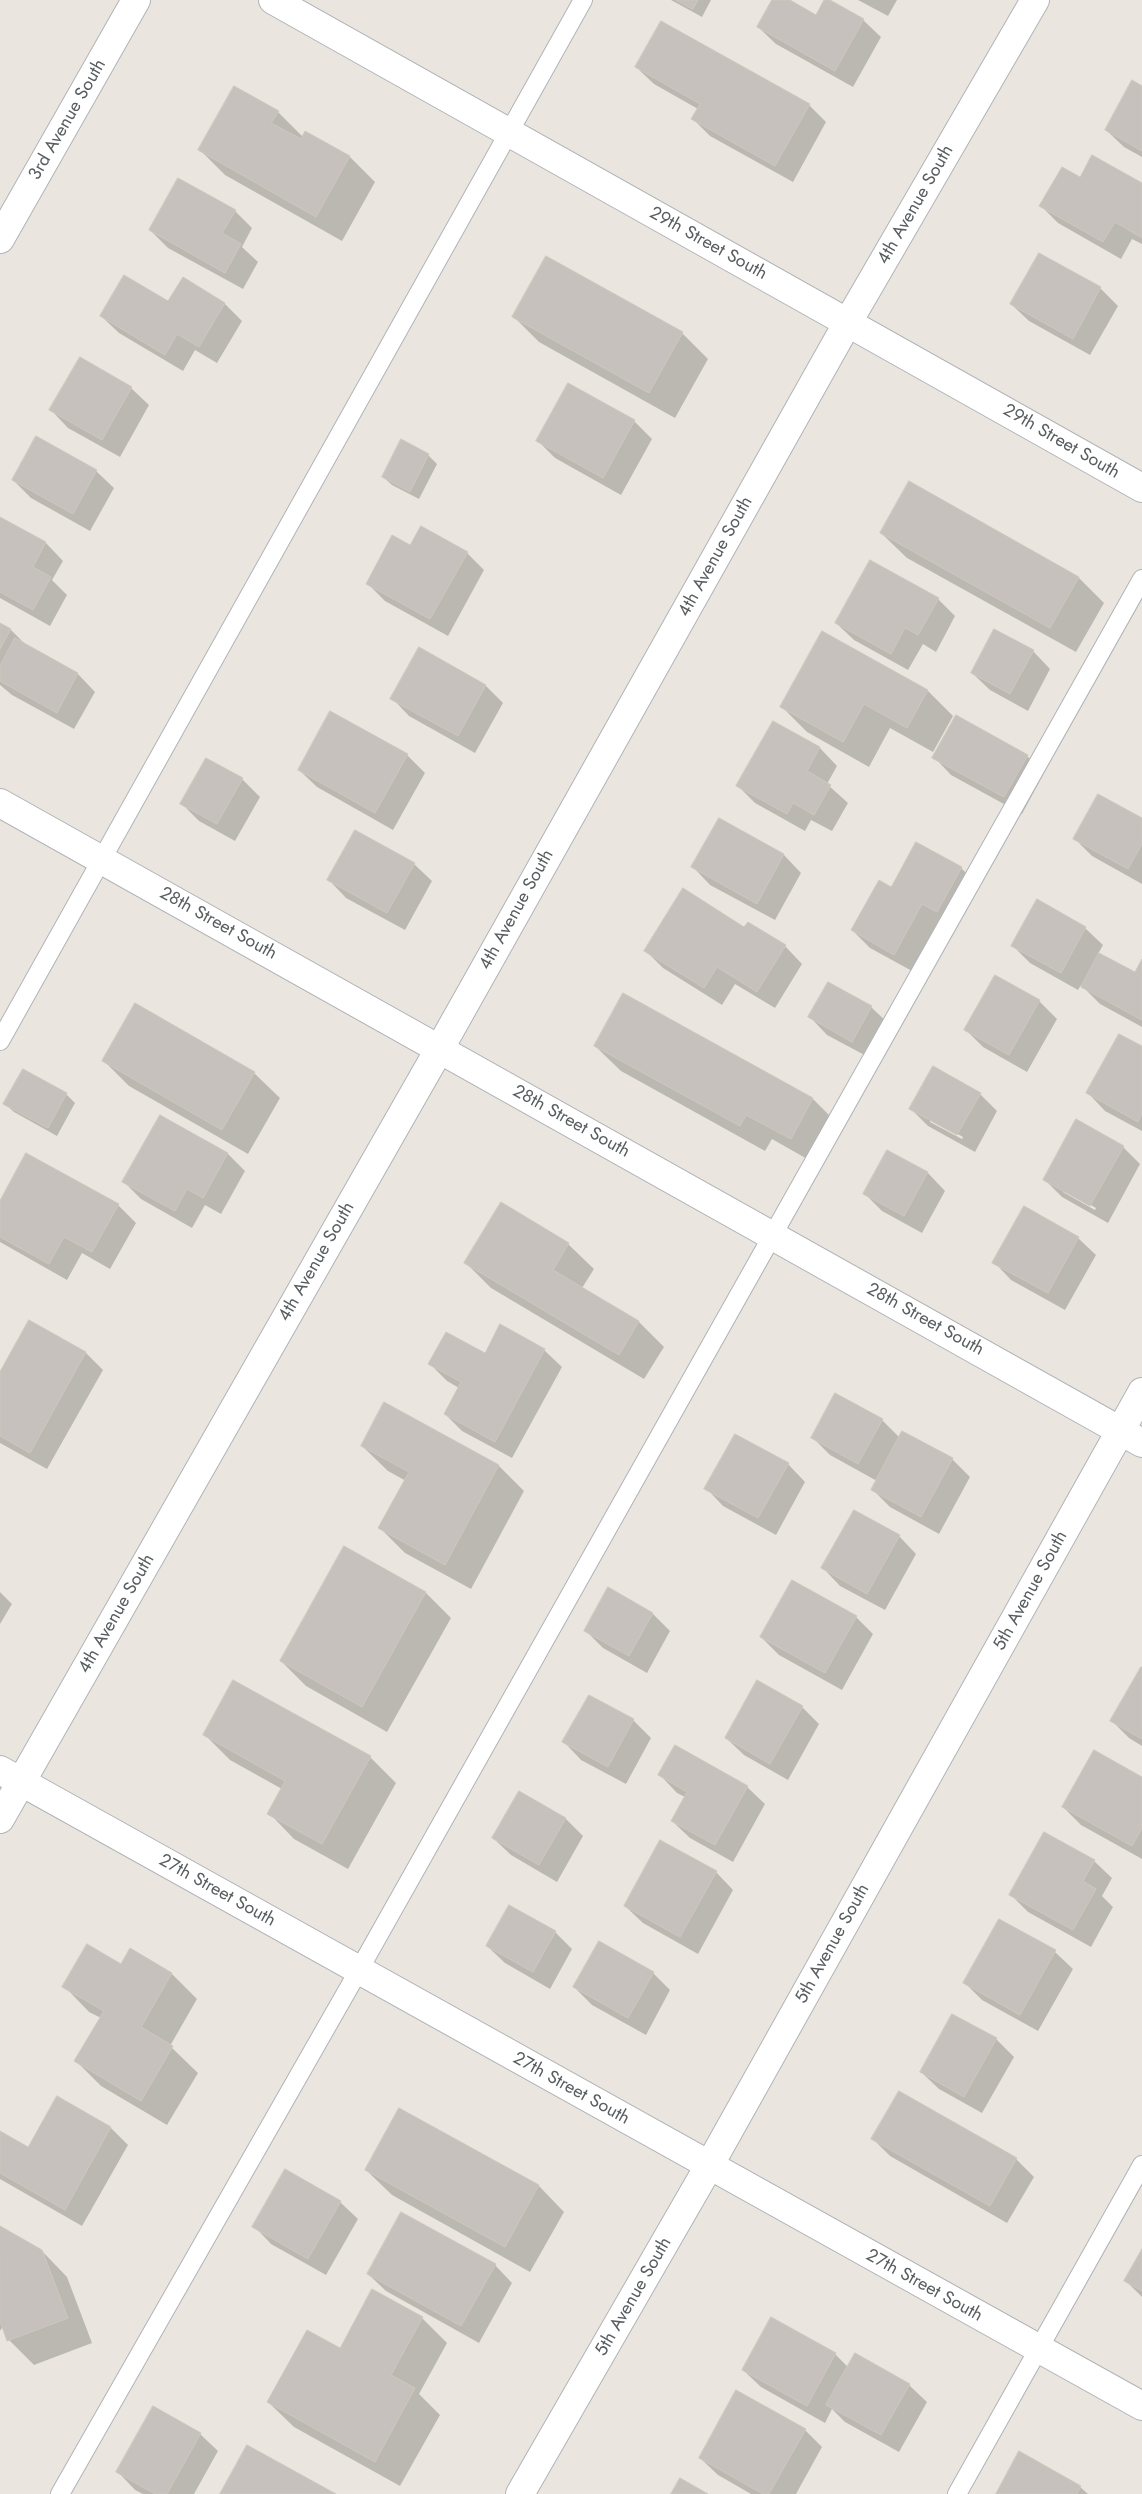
<!DOCTYPE html>
<html>
<head>
<meta charset="utf-8">
<style>
  body { margin:0 }
  canvas { display:block; background:#eae6df }
</style>
</head>
<body>
<canvas width="1142" height="2494"></canvas>
<script>
const ctx = document.querySelector('canvas').getContext('2d');
ctx.lineJoin = 'round';
function paint(path, color) {
  ctx.fillStyle = color;
  ctx.fill(path, 'evenodd');
}
function trace(path, color, width, dash) {
  ctx.strokeStyle = color;
  ctx.lineWidth = width;
  ctx.lineCap = dash ? 'butt' : 'round';
  ctx.setLineDash(dash || []);
  ctx.stroke(path);
}
function write(font, color, halo, rows, align = 'center') {
  ctx.font = font + ' Jost,sans-serif';
  ctx.lineWidth = 4;
  ctx.setLineDash([]);
  ctx.textBaseline = 'middle';
  ctx.strokeStyle = halo;
  ctx.fillStyle = color;
  for (const [text, x, y, turn = 0] of rows) {
    ctx.save();
    ctx.translate(x, y);
    ctx.rotate((+turn || 0) * Math.PI / 180);
    ctx.textAlign = isNaN(turn) ? turn : align;
    if (halo) ctx.strokeText(text, 0, 0);
    ctx.fillText(text, 0, 0);
    ctx.restore();
  }
}
paint(new Path2D(`
  M671,0h40l-9,17z
  M773,0h15l29,16 10,-16 36,20 18,17 -28,50 -77,-43 -18,-17z
  M858,0h39l-9,16z
  M636,67l173,38 17,17 -33,60 -83,-46 -17,-17 5,-10 -44,-25z
  M1142,87v70l-18,-10 -18,-17z
  M278,112l25,25 3,-5 44,25 25,25 -33,59 -117,-66 -25,-25z
  M1080,178l62,7v59l-10,-5 -11,20 -63,-36 -17,-17z
  M235,211l17,17 -10,19 16,15 -15,27 -75,-41 -18,-18z
  M1039,254l61,34 18,18 -28,49 -61,-34 -18,-17z
  M547,258l135,75 26,26 -33,59 -136,-76 -25,-25z
  M183,279l42,25 17,17 -25,42 -22,-13 -12,21 -64,-38 -18,-17 67,-13z
  M569,385l65,36 18,18 -31,56 -66,-37 -17,-17z
  M131,388l18,17 -29,52 -52,-29 -17,-18z
  M401,441l27,14 9,9 -18,35 -27,-14 -9,-8z
  M96,471l18,17 -24,43 -59,-33 -18,-18z
  M0,518l46,25 17,18 -11,19 15,15 -17,31 -50,-28z
  M881,533l198,45 25,25 -28,49 -169,-94z
  M411,547l56,6 17,17 -36,66 -63,-35 -18,-18z
  M938,599l17,17 -19,36 -13,-8 -15,26 -54,-30 -18,-17z
  M0,624l11,6 16,16 51,28 17,18 -21,37 -62,-34 -12,-10z
  M1033,651l17,18 -22,42 -38,-21 -18,-17z
  M486,686l17,17 -28,50 -66,-37 -17,-18z
  M928,691l25,25 -20,36 -43,-24 -21,39 -62,-35 -25,-25z
  M773,722l47,26 17,18 -10,18 21,19 -16,28 -21,-11 -6,11 -50,-28 -17,-17z
  M407,755l18,18 -32,57 -76,-43 -18,-17z
  M1027,756l17,17 -22,41 -71,-39 -17,-18z
  M206,759l36,20 18,18 -25,44 -36,-20 -17,-17z
  M719,819l65,36 17,18 -26,47 -65,-35 -17,-18z
  M1142,819v65l-50,-28 -17,-17z
  M414,864l18,17 -27,49 -59,-32 -17,-18z
  M961,868l18,17 -67,86 -42,-23 -18,-18z
  M1085,928l18,17 -5,9 37,20 7,-12v65l-42,-23 -19,-19 -3,5 -48,-27 -18,-18z
  M745,929l40,17 17,18 -27,44 -40,-24 -13,21 -59,-37 -17,-17z
  M1039,1001l18,18 -30,53 -44,-25 -17,-17z
  M135,1005l119,68 26,25 -32,56 -119,-68 -26,-26z
  M871,1007l18,17 -19,34 -43,-23 -17,-18z
  M595,1046l218,53 25,25 -22,40 -44,-25 -7,12 -144,-80z
  M1142,1048v83l-37,-20 -17,-18z
  M66,1094l9,9 -18,33 -43,-24 -9,-8z
  M980,1094l17,17 -22,41 -47,-26 -17,-17zM930,1119l33,18 -1,2 -32,-17z
  M160,1116l68,38 17,17 -24,43 -16,-9 -13,23 -51,-29 -17,-17z
  M1123,1147l17,17 -32,59 -46,-26 -18,-18zM1063,1189l33,19 -1,2 -32,-18z
  M888,1151l40,22 17,18 -23,42 -40,-22 -18,-18z
  M0,1203l118,2 18,18 -26,46 -28,-16 -15,27 -67,-38z
  M1078,1238l18,17 -31,55 -54,-30 -17,-18z
  M568,1244l26,25 -12,19 57,34 25,25 -20,32 -153,-91 -25,-25z
  M29,1322l57,31 17,17 -56,99 -47,-26v-69z
  M544,1350l18,17 -50,91 -50,-27 -17,-17 14,-26 -12,-7 -17,-17 55,-10z
  M385,1404l114,62 25,25 -53,98 -66,-36 -25,-25 26,-47 -18,-10 -26,-25z
  M882,1420l18,18 52,21 18,18 -31,57 -49,-27 -18,-18 5,-8 -47,-26 -17,-17z
  M788,1464l17,18 -29,53 -53,-29 -17,-18z
  M899,1536l17,18 -31,56 -45,-24 -17,-18z
  M344,1547l82,46 25,25 -64,114 -81,-46 -25,-25z
  M609,1589l44,25 17,17 -23,42 -44,-25 -17,-17z
  M0,1592l12,12 -12,20z
  M856,1617l17,17 -31,56 -63,-35 -18,-18z
  M1142,1668v78l-13,-8 -17,-17z
  M234,1682l136,75 26,26 -48,86 -54,-30 -25,-26 13,-24 -52,-29 -25,-25z
  M802,1707l17,17 -31,56 -44,-25 -18,-17z
  M633,1720l18,18 -25,46 -45,-24 -17,-18z
  M660,1775l87,12 18,17 -32,58 -43,-24 -18,-17 13,-24 -8,-4z
  M1142,1778v81l-61,-34 -18,-18z
  M519,1793l47,26 17,17 -26,46 -46,-27 -18,-17z
  M1094,1861l18,17 -10,18 11,11 -22,40 -63,-35 -17,-17z
  M716,1872l17,18 -35,64 -55,-31 -18,-17z
  M1000,1921l55,31 18,17 -35,62 -56,-31 -17,-17z
  M555,1932l17,17 -22,40 -45,-26 -18,-17z
  M131,1950l41,24 25,25 -27,47 28,27 -31,52 -66,-39 -25,-25 25,-43 -12,-6 -25,-26 58,-20z
  M653,1973l17,17 -24,45 -54,-30 -18,-18z
  M996,2039l18,18 -32,56 -43,-24 -18,-17z
  M899,2093l117,66 18,18 -27,46 -117,-67 -17,-17z
  M58,2098l53,30 17,17 -46,81 -82,-47v-47l28,16z
  M400,2109l139,77 25,26 -34,60 -138,-77 -26,-25z
  M340,2202l18,17 -32,56 -55,-31 -17,-18z
  M0,2228l42,23 25,26 25,66 -58,22 -25,-25 -6,-14 -3,5z
  M1142,2251v46l-16,-16z
  M495,2265l17,18 -33,60 -93,-52 -18,-17z
  M422,2318l25,25 -28,51 21,21 -40,71 -106,-59 -26,-25 72,-52z
  M772,2319l63,35 13,13 61,18 18,17 -28,50 -54,-30 -13,-13 -7,14 -64,-36 -18,-17z
  M805,2430l17,17 -26,47h-45l-33,-19 -18,-17z
  M200,2434l18,17 -24,43h-51l-8,-4 -17,-18z
  M1080,2487l8,7h-91z`), '#0003');
const building = new Path2D(`
  M676,0h22l-5,9z
  M772,0h18l26,15 8,-15h6l34,19 -29,52 -78,-44z
  M661,21l149,83 -35,62 -84,-47 9,-15 -65,-37z
  M1132,80l10,6v65l-37,-21z
  M234,86l45,25 -8,12 30,16 4,-8 45,25 -34,61 -118,-67z
  M1092,155l50,28v55l-27,-16 -12,20 -64,-36 23,-39 18,10z
  M178,178l58,32 -14,23 19,11 -16,29 -76,-43z
  M1039,253l62,34 -28,52 -63,-35z
  M546,256l137,76 -34,61 -137,-76z
  M124,275l44,26 15,-24 42,26 -26,44 -22,-13 -12,21 -65,-39z
  M80,357l52,30 -30,53 -53,-30z
  M568,383l67,37 -32,58 -67,-37z
  M36,436l61,34 -24,44 -61,-34z
  M401,439l28,15 -19,38 -28,-15z
  M909,481l170,96 -29,51 -170,-95z
  M0,517l46,25 -13,25 18,10 -18,33 -33,-18z
  M421,526l47,26 -38,67 -64,-35 26,-49 18,10z
  M870,560l69,38 -21,37 -13,-7 -14,26 -56,-31z
  M0,623l11,6 -11,20z
  M994,629l40,21 -24,44 -39,-21z
  M822,631l106,59 -21,38 -43,-24 -21,38 -63,-35z
  M15,638l63,35 -21,40 -57,-32v-15z
  M419,647l67,38 -28,51 -68,-37z
  M330,711l78,43 -33,59 -77,-43z
  M956,715l72,40 -24,42 -72,-39z
  M773,721l47,26 -13,24 24,14 -17,30 -21,-12 -6,11 -51,-28z
  M206,758l37,20 -26,46 -37,-20z
  M1098,794l44,24v26l-14,25 -55,-30z
  M719,818l65,36 -27,50 -66,-37z
  M355,830l60,33 -28,50 -60,-33z
  M916,842l46,25 -25,45 -15,-8 -28,51 -43,-25 28,-50 12,7z
  M683,888l61,39 4,-5 38,23 -29,47 -40,-25 -13,21 -60,-37z
  M1037,899l49,28 -25,46 -50,-27z
  M1099,953l36,19 7,-13v61l-61,-33z
  M995,975l45,25 -31,55 -45,-25z
  M828,982l44,24 -20,36 -44,-25z
  M623,993l190,105 -22,41 -45,-24 -6,11 -146,-80z
  M135,1003l120,69 -33,58 -120,-69z
  M1119,1034l23,12v68l-4,8 -52,-29z
  M933,1066l48,27 -24,42 -48,-26z
  M23,1069l44,24 -19,35 -45,-24z
  M160,1115l68,38 -25,45 -16,-9 -12,22 -53,-29z
  M1076,1119l48,27 -34,60 -47,-26z
  M887,1150l41,22 -24,44 -41,-22z
  M26,1153l93,51 -27,48 -28,-15 -15,27 -49,-27v-36z
  M501,1202l68,41 -16,27 86,51 -20,34 -155,-92z
  M1024,1206l55,31 -31,56 -56,-30z
  M29,1320l57,32 -56,101 -30,-17v-64z
  M500,1324l45,25 -50,93 -51,-28 17,-32 -33,-18 18,-32 39,21z
  M835,1393l48,26 -25,45 -47,-26z
  M384,1402l115,63 -54,100 -67,-37 31,-56 -48,-26z
  M902,1431l51,27 -32,59 -50,-27z
  M735,1434l54,29 -31,55 -54,-29z
  M854,1510l46,25 -33,59 -46,-26z
  M344,1546l82,46 -64,115 -82,-46z
  M792,1580l65,36 -32,57 -65,-36z
  M608,1587l45,26 -24,43 -45,-25z
  M1141,1667h1v72l-32,-18z
  M233,1680l138,76 -49,88 -55,-30 18,-33 -82,-46z
  M757,1680l46,26 -33,58 -45,-26z
  M589,1695l45,24 -26,48 -46,-25z
  M675,1745l73,41 -33,59 -44,-24 16,-29 -29,-17z
  M1094,1750l48,27v51l-10,18 -70,-39z
  M519,1791l47,27 -27,47 -47,-27z
  M1044,1832l51,28 -12,21 13,8 -23,41 -64,-35z
  M660,1840l57,31 -37,66 -56,-31z
  M509,1905l47,26 -23,41 -47,-26z
  M999,1919l57,31 -36,65 -57,-32z
  M599,1941l55,31 -26,46 -55,-31z
  M87,1944l34,20 9,-16 42,25 -31,54 32,19 -32,55 -67,-40 30,-50 -42,-24z
  M952,2014l45,24 -33,59 -44,-25z
  M899,2091l118,67 -27,48 -119,-67z
  M57,2096l54,31 -46,83 -65,-37v-42l28,16z
  M399,2108l140,77 -34,62 -140,-77z
  M285,2169l56,32 -33,58 -56,-32z
  M401,2212l95,52 -35,62 -94,-52z
  M0,2226l42,24 26,68 -61,23 -7,-20z
  M1142,2249v42l-18,-10z
  M372,2289l51,28 -32,58 24,13 -40,74 -108,-60 40,-72 33,18z
  M771,2317l65,36 -29,53 -65,-36z
  M855,2353l55,31 -29,51 -55,-30z
  M736,2390l70,39 -37,65h-6l-64,-36z
  M153,2406l48,27 -34,61h-12l-39,-22z
  M247,2445l89,49h-116z
  M1019,2451l62,35 -4,8h-81z
  M680,2478l28,16h-37z`);
paint(building, '#c6c1bd');
trace(building, '#cec7be', 1);
const service = new Path2D(`
  M0,1041l583,-1041
  M60,2494l299,-524 783,-1391
  M957,2494l185,-329`);
const minor = new Path2D(`
  M273,0l869,488
  M0,239l136,-239
  M0,803l1142,640
  M0,1770l1142,636
  M0,1819l440,-771 408,-726 187,-322
  M520,2494l189,-328 433,-774`);
trace(service, '#b0b3b7', 20);
trace(minor, '#b0b3b7', 30);
trace(service, '#fff', 18);
trace(minor, '#fff', 28);
write('18px', '#585d60', '#fff', [
  ["3rd Avenue South",68,120,-60],
  ["4th Avenue South",916,205,-60],
  ["29th Street South",708,244,29],
  ["29th Street South",1061,442,30],
  ["4th Avenue South",716,557,-61],
  ["4th Avenue South",517,910,-61],
  ["28th Street South",218,924,29],
  ["28th Street South",571,1122,29],
  ["4th Avenue South",317,1262,-60],
  ["28th Street South",925,1320,29],
  ["5th Avenue South",1031,1591,-61],
  ["4th Avenue South",117,1614,-60],
  ["27th Street South",217,1891,29],
  ["5th Avenue South",833,1944,-61],
  ["27th Street South",571,2089,29],
  ["27th Street South",924,2286,29],
  ["5th Avenue South",634,2297,-60]
]);
</script>
</body>
</html>
